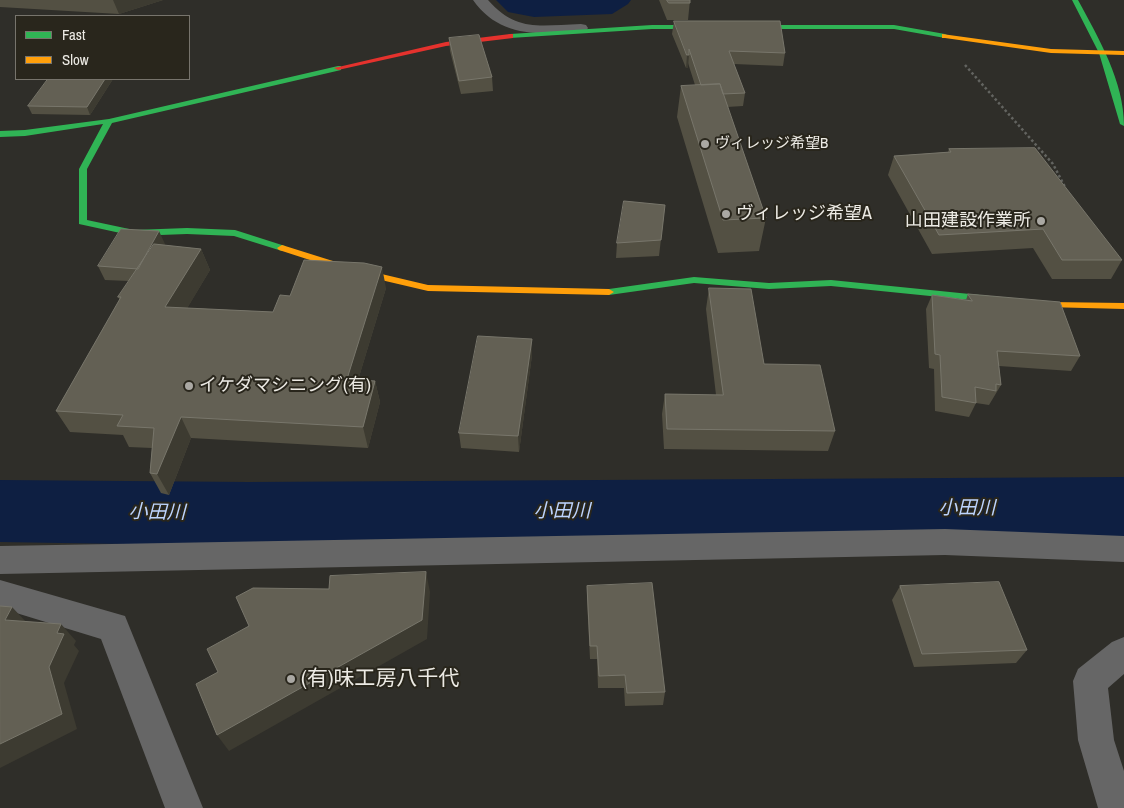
<!DOCTYPE html>
<html>
<head>
<meta charset="utf-8">
<style>
  body { margin:0 }
  #map { position:relative; width:1124px; height:808px; overflow:hidden; background:#2f2e29; font-family:"Archivo Narrow",sans-serif }
  canvas { display:block }
  .legend { position:absolute; left:15px; top:15px; width:175px; height:65px; box-sizing:border-box; background:#29261c; border:1px solid #77746c; margin:0; padding:6px 9px; list-style:none; font-size:15px; color:#eceae4 }
  .legend li { display:flex; align-items:center; gap:10px; height:25px }
  .legend b { width:25px; border:1px solid #77746c }
</style>
</head>
<body>
<div id="map">
<canvas width="1124" height="808"></canvas>
<ul class="legend">
<li><b style="height:6px;background:#30b455"></b>Fast</li>
<li><b style="height:6px;background:#ff9f0a"></b>Slow</li>
</ul>
</div>
<script>
const ctx = document.querySelector('canvas').getContext('2d');
ctx.lineJoin = 'round';
function paint(path, color) {
  ctx.fillStyle = color;
  ctx.fill(path, 'evenodd');
}
function trace(path, color, width, dash) {
  ctx.strokeStyle = color;
  ctx.lineWidth = width;
  ctx.lineCap = dash ? 'butt' : 'round';
  ctx.setLineDash(dash || []);
  ctx.stroke(path);
}
function write(font, color, halo, rows, align = 'center') {
  ctx.font = font + ' "Archivo Narrow","Noto Sans JP",sans-serif';
  ctx.lineWidth = 4;
  ctx.setLineDash([]);
  ctx.textBaseline = 'middle';
  ctx.strokeStyle = halo;
  ctx.fillStyle = color;
  for (const [text, x, y, turn = 0] of rows) {
    ctx.save();
    ctx.translate(x, y);
    ctx.rotate((+turn || 0) * Math.PI / 180);
    ctx.textAlign = isNaN(turn) ? turn : align;
    if (halo) ctx.strokeText(text, 0, 0);
    ctx.fillText(text, 0, 0);
    ctx.restore();
  }
}
paint(new Path2D(`
  M496,0h135l-3,4 -16,10 -78,3 -26,-5z`), '#0e1f42');
paint(new Path2D(`
  M1124,477v62l-875,7 -249,-4v-62l249,2z`), '#0e1f42');
trace(new Path2D(`
  M965,65l88,99 12,23`), '#636460', 2.5, [2.5, 2.5]);
paint(new Path2D(`
  M473,0h15c29,33 53,25 93,24l5,1 2,3 -2,3c-9,2 -18,2 -27,2 -35,2 -65,-3 -86,-33z`), '#666');
paint(new Path2D(`
  M945,529l179,7v26l-179,-7 -945,19v-28z
  M0,580l125,36 78,192h-38l-64,-169 -101,-31z
  M1124,637v37l-16,14 6,52 10,31v37h-26l-20,-68 -5,-59 5,-12 34,-27z`), '#666');
paint(new Path2D(`
  M1072,0h6c21,39 46,81 46,126l-4,-2 -21,-71z
  M652,25h242l51,9 4,2 -4,2 -51,-9h-242l-142,9 -4,-2 4,-2z
  M338,66h3v4l-229,53 -25,46v51l47,10 53,-2 48,2 50,16 2,2 -5,3 -48,-15 -47,-2 -53,2 -55,-12v-55l24,-45 -78,12 -25,1v-6l25,-1 84,-11z
  M694,277l75,6 62,-3 218,22 5,3 -5,3 -218,-22 -62,3 -75,-6 -85,12 -5,-3 5,-3z`), '#30b455');
paint(new Path2D(`
  M942,34l109,15 73,2v4l-73,-2 -106,-15h-3z
  M282,245l70,22 76,18 181,4 5,3 -5,3 -181,-4 -81,-19 -68,-22 -2,-2z
  M1049,302l75,1v6l-79,-2 -1,-2z`), '#ff9f0a');
paint(new Path2D(`
  M510,34h3v4l-67,8 -108,24 -4,-2 112,-26z`), '#e5322d');
paint(new Path2D(`
  M0,0h163l-44,14 -119,-7z
  M659,0h31l-2,20h-21z
  M674,21l111,32 -2,13 -49,-2 11,29 -2,13 -16,1 39,111 -7,33 -41,2 -41,-136 4,-31 14,-1 -7,-22v5h-2l-14,-34z
  M449,38l43,39 1,14 -32,3 -11,-43z
  M48,79h65l-23,36 -58,-1 -4,-8z
  M949,149l173,111 -11,19h-59l-19,-31 -101,6 -44,-79 6,-19 54,-4z
  M665,205l-6,51 -43,2 1,-15z
  M165,244l-1,1 37,4 9,21 -23,38 86,4 17,-16 96,-8 -28,92 17,1 5,21 -12,46 -177,-10 -22,57 -8,-2 -11,-20 2,-25 -23,-1 -6,-12 -53,-3 -14,-21 64,-111 -2,-3 11,-16 -24,-1 -7,-14z
  M709,288l55,76 71,67 -7,20 -164,-2 -2,-35 3,-20 51,1 -10,-86z
  M968,294l112,62 -9,15 -72,-5 2,19 -12,20 -13,-2 -7,14 -34,-6 -1,-42 -5,-1 -3,-59 6,-14 34,5z
  M532,339v16l-13,97 -58,-4 -2,-15z
  M587,586l78,106 -2,13 -38,1 -1,-18h-26l-1,-29h-7l-3,-59z
  M900,586l127,64 -11,13 -102,4 -22,-67z`), '#535043');
paint(new Path2D(`
  M113,0h50l-44,14z
  M687,55h2l-1,13h-2z
  M105,79h8l-23,36 -3,-8z
  M159,231l6,13 -21,38 -6,-13z
  M201,249l9,21 -35,59 -10,-22z
  M382,267l4,21 -34,112 -5,-21z
  M532,339v16l-13,97 -1,-16z
  M375,381l5,21 -12,46 -5,-21z
  M181,417l10,21 -22,57 -12,-21z
  M426,572l4,20 -3,47 -198,112 -12,-16z
  M12,607l16,17 -23,-4z
  M61,624l15,17 -2,4 5,6 -15,32 13,46 -77,39v-24l49,-77 8,-34z`), '#3d3b31');
const building = new Path2D(`
  M667,0h23v3h-21z
  M674,21h106l5,32 -56,-2 16,42 -22,1 -3,-10 -19,1 -12,-36v6h-2z
  M479,35l13,42 -33,4 -10,-43z
  M48,79h57l-18,28 -59,-1z
  M720,84l46,134 -43,2 -42,-134z
  M1035,148l87,112h-60l-19,-31 -104,6 -45,-79 57,-4 -2,-3z
  M624,201l41,4 -4,35 -44,3z
  M121,229l38,2 -21,38 -40,-3z
  M154,244l47,5 -36,58 108,5 7,-17 10,1 14,-36 60,3 18,4 -35,112 28,2 -12,46 -182,-10 -24,57 -7,-1 4,-45 -37,-2 6,-11 -67,-4 65,-114h-3z
  M709,288l42,1 13,75 56,1 15,66 -168,-2 -2,-35 58,1z
  M968,294l92,8 20,54 -83,-5 4,34 -5,-1v7l-21,-4 1,16 -34,-6 -2,-42 -5,-1 -3,-59 40,6z
  M478,336l54,3 -14,97 -59,-3z
  M426,572l-4,48 -205,115 -21,-51 22,-12 -11,-23 42,-23 -13,-29 17,-9 76,1 1,-13z
  M999,582l28,68 -105,4 -22,-68z
  M652,583l13,109 -38,1 -2,-18 -26,1 -2,-30h-7l-3,-60z
  M0,606l12,1 -7,13 56,4 -4,9 7,1 -15,33 13,47 -62,30z`);
paint(building, '#636054');
trace(building, '#78766b', 1);
for (const [x, y, r, color] of [
  [705,144,5,"#aaa8a3"],
  [726,214,5,"#aaa8a3"],
  [1041,221,5,"#aaa8a3"],
  [189,386,5,"#aaa8a3"],
  [291,679,5,"#aaa8a3"]
]) {
  const dot = new Path2D();
  dot.arc(x, y, r, 0, 2 * Math.PI);
  ctx.fillStyle = color;
  ctx.fill(dot);
  trace(dot, '#29261c', 2);
}
write('15px', '#eceae4', '#29261c', [
  ["ヴィレッジ希望B",715,144]
], 'left');
write('18px', '#eceae4', '#29261c', [
  ["ヴィレッジ希望A",736,214],
  ["山田建設作業所",1031,221,"right"],
  ["イケダマシニング(有)",199,386]
], 'left');
write('italic 19px', '#bdd4fe', '#29261c', [
  ["小田川",967,509],
  ["小田川",562,512],
  ["小田川",157,513,1]
]);
write('21px', '#eceae4', '#29261c', [
  ["(有)味工房八千代",301,679]
], 'left');
</script>
</body>
</html>
